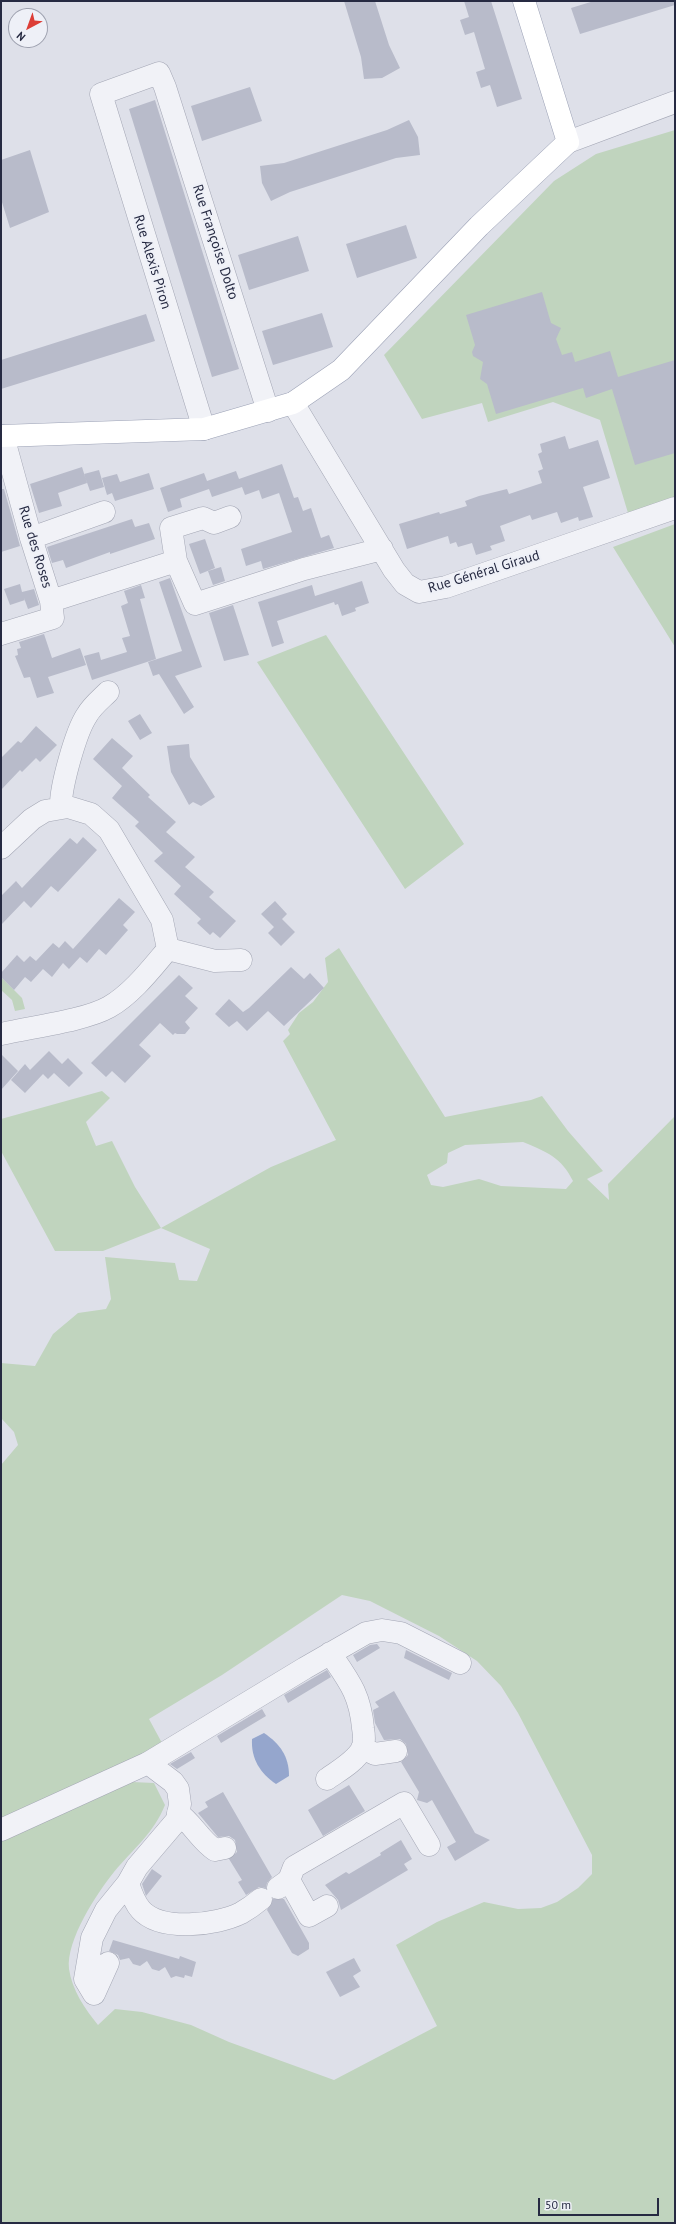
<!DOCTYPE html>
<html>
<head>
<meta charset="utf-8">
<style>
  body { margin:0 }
  #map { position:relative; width:676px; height:2224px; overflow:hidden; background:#dee0e9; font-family:"PT Sans",sans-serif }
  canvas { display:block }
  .frame { position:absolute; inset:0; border:2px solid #262a42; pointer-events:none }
  .north { position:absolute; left:8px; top:8px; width:40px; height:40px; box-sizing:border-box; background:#eef0f7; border:1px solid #9ea1af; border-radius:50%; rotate:221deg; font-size:11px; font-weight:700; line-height:16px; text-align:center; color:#262a42 }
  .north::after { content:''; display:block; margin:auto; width:14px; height:18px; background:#dc3d36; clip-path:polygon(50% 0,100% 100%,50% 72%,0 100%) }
  .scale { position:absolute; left:538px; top:2198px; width:121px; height:18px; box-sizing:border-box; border:2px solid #262a42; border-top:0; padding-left:5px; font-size:12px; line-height:14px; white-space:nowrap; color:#262a42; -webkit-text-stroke:3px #eef0f7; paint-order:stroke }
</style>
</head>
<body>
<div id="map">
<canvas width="676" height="2224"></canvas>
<div class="frame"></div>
<div class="north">N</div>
<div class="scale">50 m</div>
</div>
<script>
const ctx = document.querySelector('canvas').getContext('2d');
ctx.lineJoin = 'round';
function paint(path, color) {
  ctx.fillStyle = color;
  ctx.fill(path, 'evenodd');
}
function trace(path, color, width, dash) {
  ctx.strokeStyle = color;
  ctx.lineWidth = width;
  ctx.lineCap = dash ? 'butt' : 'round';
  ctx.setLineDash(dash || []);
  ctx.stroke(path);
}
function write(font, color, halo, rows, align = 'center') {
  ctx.font = font + ' "PT Sans",sans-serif';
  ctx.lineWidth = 4;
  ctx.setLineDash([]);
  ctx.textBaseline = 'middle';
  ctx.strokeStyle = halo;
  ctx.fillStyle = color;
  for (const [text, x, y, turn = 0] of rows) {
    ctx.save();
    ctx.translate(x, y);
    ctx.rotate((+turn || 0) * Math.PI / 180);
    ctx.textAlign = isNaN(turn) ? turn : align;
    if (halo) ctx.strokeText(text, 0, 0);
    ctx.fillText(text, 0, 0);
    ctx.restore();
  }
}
paint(new Path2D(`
  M675,130v368l-47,15 -28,-93 -47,-18 -65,20 -6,-19 -60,16 -38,-64 170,-174 42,-27z
  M675,524v123l-62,-100z
  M326,635l138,209 -59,45 -148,-227z
  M339,948l106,169 86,-17 11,-4 26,35 35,40 -16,8 22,21 -1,-16 67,-68v1107h-674v-758l17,-20 -4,-13 -13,-14v-55l34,3 18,-32 25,-21 28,-4 5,-10 -6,-42 70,6 4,17 18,1 13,-32 -49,-21 -58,23h-48l-54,-100v-32l101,-28 8,7 -24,24 10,24 16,-5 23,46 26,41 110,-61 65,-27 -53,-99 7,-7 -2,-4 11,-17 14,-11 15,-20 -3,-24zM523,1142c24,10 38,15 50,39l-7,8 -65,-3 -22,-7 -36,8 -12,-2 -4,-10 20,-12 1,-10 17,-8zM342,1595l28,6 69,35 38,25 24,25 17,27 74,142v19l-14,14 -21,14 -16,6 -23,1 -34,-7 -47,20 -41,23 41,81 -103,54 -105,-38 -38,-17 -49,-13 -27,-3 -17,16c-13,-16 -26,-35 -29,-56 -3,-29 28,-76 45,-97 19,-23 40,-39 51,-67l-11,-22 -22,-1 30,-39 -13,-24 73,-44z
  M1,977l21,21 3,11 -10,2 -3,-11 -11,-10z`), '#c0d4be');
paint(new Path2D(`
  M264,1733c16,11 25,23 25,43l-13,8c-16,-11 -25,-25 -24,-45z`), '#95a6cd');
paint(new Path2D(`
  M344,1h31l14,44 11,23 -18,10 -18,1 -3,-22z
  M464,1h27l31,98 -25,8 -7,-22 -9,3 -5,-16 9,-3 -11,-37 -9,3 -5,-15 9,-3z
  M594,1h81v4l-95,29 -9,-26z
  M250,87l12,34 -60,20 -11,-35z
  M155,100l84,269 -27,8 -83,-268z
  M409,120l9,17 2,18 -24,3 -106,34 -19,9 -9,-18 -2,-17 24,-3 103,-33z
  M30,150l19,62 -39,16 -9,-29v-39z
  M406,225l11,33 -60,20 -11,-34z
  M298,236l11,35 -60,19 -11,-35z
  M542,292l9,31 10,5 -5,11 6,16 10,-3 3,10 35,-11 8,26 57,-17v93l-40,12 -23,-76 -26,9 -3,-10 -87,26 -9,-30 -7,-5 3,-17 -10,-6 -1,-4 3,-7 -9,-30z
  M322,313l11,34 -60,18 -11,-34z
  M146,314l9,27 -154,48v-29z
  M565,436l4,13 29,-9 12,38 -27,9 10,30 -14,4 -1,-4 -17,6 -4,-11 -25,8 -2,-5 -30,11 5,15 -15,5 2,4 -16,5 -4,-12 -14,4 -2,-5 -6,2 -2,-8 -41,13 -8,-25 40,-12 1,2 27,-8 -2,-5 14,-5 28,-7 2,5 33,-11 -4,-12 5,-2 -5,-15 4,-2 -2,-8z
  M282,464l12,34 4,-1 5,14 8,-3 10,30 8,-3 5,13 -71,21 -2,-8 -15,5 -5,-17 51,-17 -13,-39 -17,6 -3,-9 -14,5 -3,-8 -30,10 -3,-8 -29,10 2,8 -14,5 -8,-24 44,-15 3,8 29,-10 3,8z
  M82,467l5,16 -29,10 4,13 -23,7 -9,-29z
  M99,470l5,17 -14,4 -6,-17z
  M149,473l5,16 -39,12 -3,-8 -5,2 -5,-17 15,-4 3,8z
  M1,489h3l16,57 -19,6z
  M132,519l3,8 14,-4 6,16 -45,15v-2l-44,16 -3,-8 -11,3 -5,-16z
  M205,539l10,29 -15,6 -11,-30z
  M221,567l4,14 -12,4 -5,-14z
  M170,578l32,89 -27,9 19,31 -10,7 -25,-40 -6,2 -5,-14 34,-11 -23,-69z
  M362,581l7,22 -14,5 1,3 -14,5 -4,-12 -3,1 -1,-3 -57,19 7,22 -12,4 -14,-45 54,-17 3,11z
  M20,584l2,8 12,-3 5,16 -11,4 -4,-11 1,2 -15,5 -6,-16z
  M141,585l4,13 -5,1 16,60 -64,21 -8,-24 15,-4 2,8 26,-8 -5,-14 8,-2 -9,-30 7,-3 -4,-12z
  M233,605l16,50 -25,6 -15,-48z
  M44,634l8,24 28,-10 6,17 -38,12 6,16 -17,5 -7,-21 -6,1 -9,-22 3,-1 -1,-6 4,-1 -2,-6z
  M140,714l12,19 -12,7 -12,-19z
  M36,726l21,19 -17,17 -4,-4 -14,14 -2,-2 -19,20v-32l17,-17 3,2z
  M112,738l21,18 -11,12 28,27 -2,2 28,25 -10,10 29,25 -10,10 29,25 -5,5 27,24 -16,17 -7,-6 -3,3 -13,-12 4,-4 -27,-25 7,-8 -27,-25 9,-8 -28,-27 4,-4 -27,-24 10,-12 -29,-27z
  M189,744l1,13 25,40 -14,9 -8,-4 -4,3 -18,-33 -4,-26z
  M83,837l14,13 -39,42 -7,-6 -20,22 -7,-7 -23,24v-29l15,-15 6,7 48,-50 7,6z
  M119,898l16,14 -12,13 5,5 -22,25 -7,-6 -12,14 -7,-6 -11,12 -6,-6 -11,14 -9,-8 -12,13 -6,-5 -11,13 -13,-13v-4l16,-18 7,7 6,-6 6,5 17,-18 6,5 6,-7 8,8z
  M275,901l12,13 -5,5 13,13 -14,14 -13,-13 6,-6 -13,-13z
  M291,967l13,12 6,-6 14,15 -40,38 -16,-15 -21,20 -10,-10 -8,6 -14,-13 14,-15 14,13 6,-4z
  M179,975l14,13 -8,8 13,12 -13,14 5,6 -5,6h-8l-2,-1 -2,2 -13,-12 -21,22 12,11 -26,27 -13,-12 -6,6 -15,-14z
  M49,1051l13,13 6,-6 15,15 -14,14 -15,-14 -6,6 -5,-5 -18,19 -14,-13 14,-16 5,6z
  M1,1054l17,17 -17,19z
  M377,1644l3,4 -23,14 -4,-7 17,-10z
  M406,1650l46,23 -3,7 -45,-22z
  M327,1670l4,7 -43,26 -4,-8z
  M394,1691l81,142 15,7 -35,21 -8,-14 9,-5 -24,-42 -5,3 -10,-3 2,-8 -18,-30 7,-7 -2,-11 -6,-5 -16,1 -9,-17 -2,-13 6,-3 -4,-5z
  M262,1709l4,7 -45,27 -4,-7z
  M191,1752l4,6 -18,11 -7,-5z
  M349,1785l16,26 -42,25 -15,-26z
  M223,1792l49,85 -5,6 -1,5 -7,-1 -13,8 -8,-13 4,-2 -13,-21 8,-7 -2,-12 -6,-4 -11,1 -20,-24 10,-6 -3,-5z
  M401,1840l11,19 -8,5 4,6 -67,40 -3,-10 -13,-15 21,-13 3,2 32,-19 -1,-2z
  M152,1869l10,7 -16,20 -4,-12z
  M273,1899h11l25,44v6l-11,7 -6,-3 -25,-43z
  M113,1940l66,19 1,-3 16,6 -4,15 -7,-2 -1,3 -8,-2 -5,2 -6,-11 -6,4 -7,-2 -5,-8 -7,5 -7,-2 -4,-6 -9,2 -2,-5 -9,-4z
  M354,1958l7,13 -8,5 7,11 -20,10 -14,-25z`), '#b8bbca');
const minor = new Path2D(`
  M568,142l107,-40
  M293,403l101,167 11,14 14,8 27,-5 229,-79
  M204,429l-103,-335 58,-21 6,14 103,324
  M3,436l28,102 20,63 125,-40
  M230,517l-16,6 -11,-5 -32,10 5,33 19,43 109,-35 78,-20
  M31,538l73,-26
  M1,634l52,-16 -2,-17
  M61,807c-1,-19 15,-76 26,-92 5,-9 14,-16 21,-23
  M1,848l31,-29 13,-8 23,-4 23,7 18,16 53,90 6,29
  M168,949l47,12 26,-1
  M1,1034c29,-7 83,-13 108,-27 23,-13 42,-38 59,-58
  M362,1748l13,6 21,-3
  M148,1763l25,19 5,7 2,15 -3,16 -40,47 -9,16c3,10 6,19 13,27 20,22 76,15 100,3 7,-4 14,-9 20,-14
  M327,1779c11,-8 28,-17 35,-30 3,-6 2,-15 1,-21 -3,-34 -14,-47 -33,-75
  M178,1813c15,11 22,27 37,37l10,-2
  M1,1830l147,-67 157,-95 61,-35 16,-3 19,3 59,30
  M289,1880l20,36 18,-10
  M278,1888l11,-8 5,-13 110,-64 25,42
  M108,1963l-14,31 -9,-15 7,-41 14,-28 22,-27`);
const major = new Path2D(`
  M1,436l203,-7 89,-26 48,-33 138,-144 89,-84 -44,-141`);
trace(minor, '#a3a6b4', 23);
trace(major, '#9ca2b6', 23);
trace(minor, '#f1f2f7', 22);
trace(major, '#fff', 22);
write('14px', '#262a42', '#eef0f7', [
  ["Rue Françoise Dolto",215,242,72],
  ["Rue Alexis Piron",152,262,73],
  ["Rue des Roses",35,547,73],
  ["Rue Général Giraud",484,572,-17]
]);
</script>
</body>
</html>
